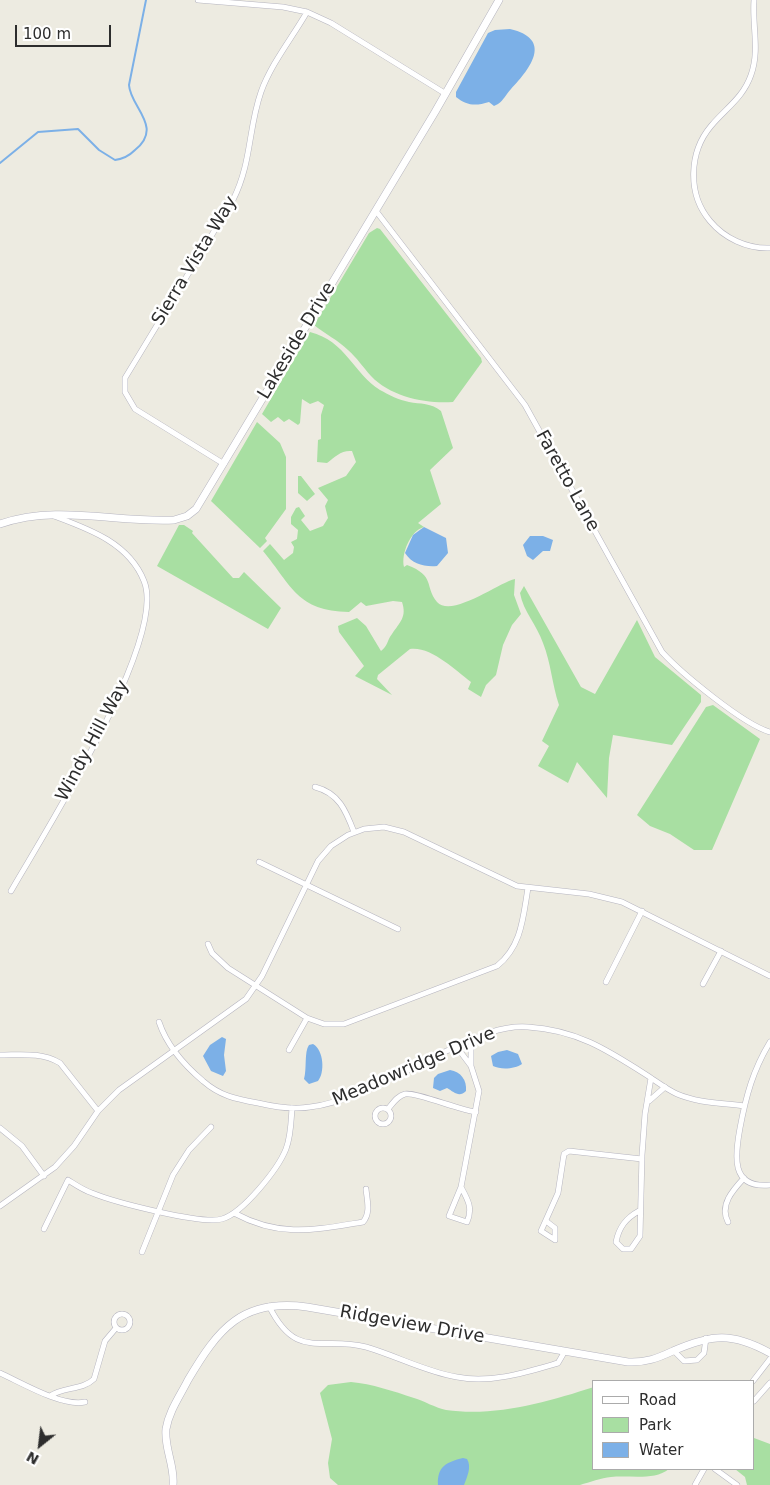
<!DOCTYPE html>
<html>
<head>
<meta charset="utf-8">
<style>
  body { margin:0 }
  #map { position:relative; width:770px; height:1485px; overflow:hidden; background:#edebe1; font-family:"DejaVu Sans",sans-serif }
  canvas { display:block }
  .legend { position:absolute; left:592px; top:1380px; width:162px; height:90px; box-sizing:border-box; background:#fff; border:1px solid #ababab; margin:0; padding:6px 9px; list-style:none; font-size:15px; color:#2d2d2d }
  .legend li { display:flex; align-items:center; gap:10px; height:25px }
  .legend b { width:25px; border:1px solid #ababab }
  .north { position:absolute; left:15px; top:1420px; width:50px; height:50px; -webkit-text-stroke:4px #fff; paint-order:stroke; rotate:209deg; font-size:14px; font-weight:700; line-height:20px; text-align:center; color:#2d2d2d }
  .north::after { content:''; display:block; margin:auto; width:18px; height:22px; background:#2d2d2d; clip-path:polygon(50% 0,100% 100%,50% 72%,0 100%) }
  .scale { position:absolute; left:15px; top:25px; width:96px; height:22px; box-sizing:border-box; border:2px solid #2d2d2d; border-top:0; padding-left:6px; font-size:15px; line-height:18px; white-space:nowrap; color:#2d2d2d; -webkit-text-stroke:4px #fff; paint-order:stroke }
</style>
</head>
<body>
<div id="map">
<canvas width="770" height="1485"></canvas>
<ul class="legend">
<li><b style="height:6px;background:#fff"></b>Road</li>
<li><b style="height:14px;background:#a8dfa2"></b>Park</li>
<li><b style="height:14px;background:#7cb0e7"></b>Water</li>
</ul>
<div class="north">N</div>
<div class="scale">100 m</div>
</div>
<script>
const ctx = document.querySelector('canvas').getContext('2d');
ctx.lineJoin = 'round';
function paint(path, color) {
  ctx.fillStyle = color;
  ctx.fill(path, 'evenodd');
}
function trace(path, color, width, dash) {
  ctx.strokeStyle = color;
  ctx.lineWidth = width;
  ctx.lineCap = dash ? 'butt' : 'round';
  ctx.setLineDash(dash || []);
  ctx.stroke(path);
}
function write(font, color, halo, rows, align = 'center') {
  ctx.font = font + ' "DejaVu Sans",sans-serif';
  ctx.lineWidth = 5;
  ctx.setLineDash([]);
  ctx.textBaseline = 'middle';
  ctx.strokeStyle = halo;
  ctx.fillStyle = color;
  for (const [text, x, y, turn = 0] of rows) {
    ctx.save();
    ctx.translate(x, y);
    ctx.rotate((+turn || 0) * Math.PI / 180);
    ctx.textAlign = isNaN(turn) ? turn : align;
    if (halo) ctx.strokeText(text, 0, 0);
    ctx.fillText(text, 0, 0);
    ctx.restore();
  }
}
paint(new Path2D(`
  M377,228l3,1 101,129 1,4 -29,40c-27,2 -62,-5 -82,-26 -8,-9 -14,-18 -23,-26 -10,-10 -23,-16 -34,-25l55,-92z
  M310,332c36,9 44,42 70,58 9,5 19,10 29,12 11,2 23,1 32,9l12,37 -23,22 11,34 -23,19 6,4c-14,4 -23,27 -20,40l3,-2c29,11 17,21 30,37 15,16 61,-19 78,-23l-1,16 7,19 -9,11 -9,20 -7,30 -10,10 -5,12 -13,-8 3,-7c-16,-12 -40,-36 -61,-33l-32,26 -1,4 15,16 -37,-19 9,-10 -25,-34 -1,-6 19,-8 9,8 15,25c7,-5 6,-11 11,-17 8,-12 15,-17 10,-32l-9,-1 -27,5 -5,-4 -12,10c-52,-1 -57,-26 -86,-61l7,-7 14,16 9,-7 1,-6 -3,-5 6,-3 1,-9 -7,-6v-7l5,-9 3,-1 6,9 -4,4 9,11 13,-5 5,-8 -3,-12 3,-6 -10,-12 28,-12 10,-14 -4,-11c-11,-1 -17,6 -25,12l-10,-1 1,-22 3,-1v-24l3,-10 -6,-4 -8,3 -8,-5 -2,24 -2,2 -9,-6 -5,3 -6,-5 -7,5 -9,-8z
  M257,422l23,21 6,14v52l-21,29 2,3 -7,7 -49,-47z
  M298,476h3l14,18 -8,7 -9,-8z
  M179,525h5l9,6 -1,2 41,45h6l5,-6 37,36 -13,21 -111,-63z
  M524,586l57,101 14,7 42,-74 18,37 46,38v7l-29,43 -59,-10 -4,23 -2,40 -30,-36 -9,21 -30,-17 11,-20 -7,-5 17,-36c-7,-21 -8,-42 -16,-62 -6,-18 -20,-32 -23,-50z
  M713,705l47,34 -48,111h-18l-24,-16 -20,-8 -13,-11 69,-108z
  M351,1382c21,2 42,9 63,16 10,3 22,10 32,12 50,7 101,-8 148,-23v82h75c-15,12 -39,6 -58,8 -10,1 -21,5 -31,8h-242l-8,-7 -2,-15 4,-24 -12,-46 8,-8z
  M754,1438l16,6v41h-23l-2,-8 -10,-8h19z`), '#a8dfa2');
paint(new Path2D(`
  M510,29c43,10 21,39 1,60 -5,5 -7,11 -13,15l-4,2 -5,-4c-13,4 -22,4 -33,-5v-5l32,-59 7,-3z
  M424,527l22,11 2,15 -11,13c-13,1 -25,-2 -32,-13l8,-18z
  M530,536h13l10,4 -3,11h-7l-10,9 -6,-4 -4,-11z
  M222,1037l4,2 -2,16 2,16 -3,5 -12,-5 -8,-15 7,-11z
  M313,1044c11,6 12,29 5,37l-9,3 -5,-5c3,-10 0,-27 5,-34z
  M507,1050l11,4 4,10c-7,5 -21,6 -29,2l-2,-10 7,-4z
  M450,1070c11,2 17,10 16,21 -7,7 -12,1 -19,-3l-7,3 -7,-3 1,-10 4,-4z
  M463,1458l4,1c5,8 0,18 -3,26h-26c-1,-18 8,-23 25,-27z`), '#7cb0e7');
trace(new Path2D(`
  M0,163l38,-31 40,-3 21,21 16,10c8,-1 14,-4 20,-10 29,-23 -5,-43 -6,-65l17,-85`), '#7cb0e7', 2);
const minor = new Path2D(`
  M198,0l85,7 24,5 24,11 115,71
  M754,0c-2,26 6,50 -3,75 -8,23 -25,33 -40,51 -22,26 -24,68 -1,95 14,17 37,28 60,27
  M376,211l149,194 137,247c19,21 82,73 108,80
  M224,464l-89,-55 -10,-17v-14l108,-178c19,-38 15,-71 28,-108 10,-28 31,-54 46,-80
  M315,787c24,6 31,24 39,45
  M259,862l139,67
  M11,891c32,-56 157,-252 133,-310 -15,-38 -55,-52 -90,-65
  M208,944l4,9 16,15 79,50 17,6h20l153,-58c25,-20 26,-49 31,-78
  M606,982l36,-71
  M703,984l18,-33
  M159,1022c8,24 25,43 44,59 17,15 33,18 55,22 17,4 35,7 52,4 45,-5 101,-40 143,-59 23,-11 49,-23 75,-21 48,3 78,22 117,47 11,7 21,15 32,20 21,9 45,9 67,12
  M770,1042c-17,28 -24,54 -30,86 -5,27 -10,61 30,57
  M456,1046l15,20 8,25 -18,96 -12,29 18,6c6,-14 1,-22 -6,-35
  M289,1050l18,-32
  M0,1055c21,0 41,-3 60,8l38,48
  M471,1066v-27
  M649,1101l16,-14
  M375 1116a8 8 0 1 1 16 0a8 8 0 1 1-16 0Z
  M388,1109c5,-6 9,-13 17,-15 11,-2 54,16 71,18
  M0,1128l22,18 22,30
  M0,1206l55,-39 19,-21 24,-35 21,-21 127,-91 16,-23 56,-115 13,-15 17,-11 16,-6 20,-2 20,5 113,54 72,8 33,8 148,74
  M639,1211c-13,7 -20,16 -23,31l7,7h8l9,-13 2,-81 3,-41 6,-36
  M234,1213c46,25 80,17 129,9 8,-9 4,-22 3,-33
  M546,1221l9,7v12l-14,-9 17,-38 6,-39 5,-3 73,8
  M728,1222c-9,-17 5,-32 16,-44
  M44,1229l24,-49c8,5 15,10 24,13 22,9 110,32 130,26 21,-6 56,-50 64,-70 5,-13 5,-27 6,-41
  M142,1252l31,-77 16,-25 22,-23
  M269,1306c28,56 52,29 97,41 31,9 60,25 91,30 33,7 70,-5 101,-14l7,-12
  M114 1322a8 8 0 1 1 16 0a8 8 0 1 1-16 0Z
  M674,1351l10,10 13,-1 7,-7 2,-15
  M0,1373c22,10 62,34 85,29
  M753,1381l17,-22
  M50,1396c13,-9 33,-6 44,-17l11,-38 11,-13
  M754,1401l16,-18
  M715,1469l22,16
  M695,1485l9,-16`);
const tertiary = new Path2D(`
  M0,524c58,-20 115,-1 174,-4l13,-4 9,-7 239,-397 64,-112
  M173,1485c2,-19 -9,-37 -7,-56 3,-18 14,-33 22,-49 30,-51 54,-82 119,-73l321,55c17,1 30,-4 45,-11 39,-17 59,-19 97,2`);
trace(minor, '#b5b4bf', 6);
trace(tertiary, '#b5b4bf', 8);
trace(minor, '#fff', 5);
trace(tertiary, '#fff', 7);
write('18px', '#2d2d2d', '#fff', [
  ["Sierra Vista Way",195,261,-59],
  ["Lakeside Drive",297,341,-59],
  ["Faretto Lane",567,481,61],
  ["Windy Hill Way",93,741,-62],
  ["Meadowridge Drive",414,1067,-23],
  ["Ridgeview Drive",412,1325,10]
]);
</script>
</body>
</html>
